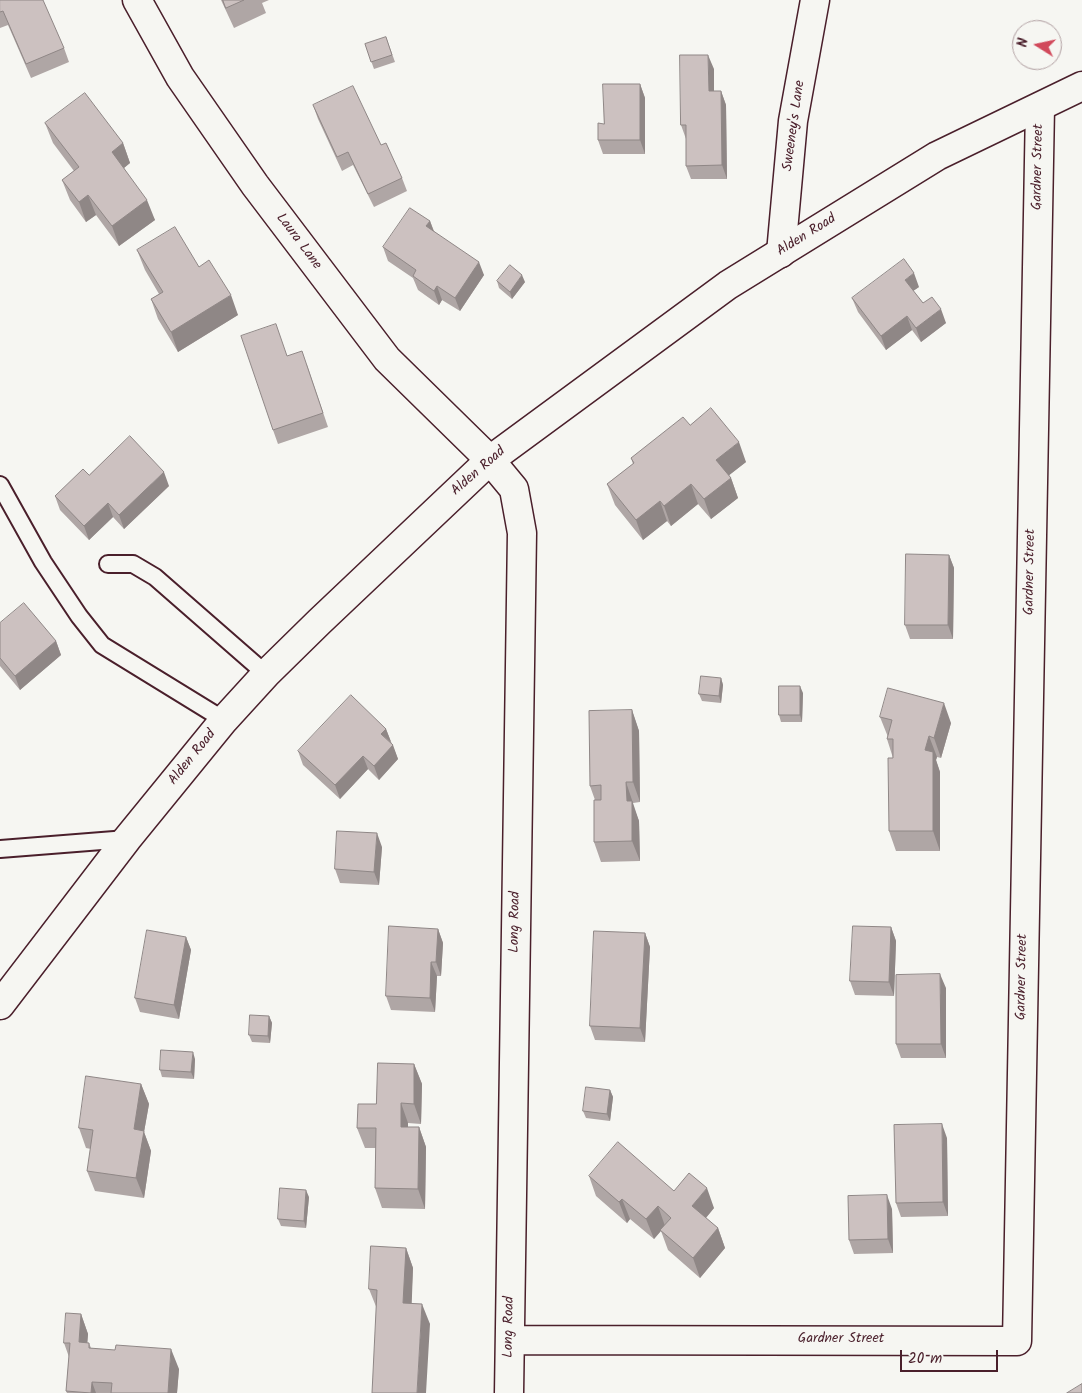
<!DOCTYPE html>
<html>
<head>
<meta charset="utf-8">
<style>
  body { margin:0 }
  #map { position:relative; width:1082px; height:1393px; overflow:hidden; background:#f6f6f2; font-family:Kalam,sans-serif }
  canvas { display:block }
  .north { position:absolute; left:1012px; top:20px; width:50px; height:50px; box-sizing:border-box; background:#f6f6f2; border:1px solid #b1a0a2; border-radius:50%; rotate:280deg; font-size:14px; font-weight:700; line-height:20px; text-align:center; color:#4a1f2b }
  .north::after { content:''; display:block; margin:auto; width:18px; height:22px; background:#d1495b; clip-path:polygon(50% 0,100% 100%,50% 72%,0 100%) }
  .scale { position:absolute; left:900px; top:1350px; width:98px; height:22px; box-sizing:border-box; border:2px solid #4a1f2b; border-top:0; padding-left:6px; font-size:15px; line-height:18px; white-space:nowrap; color:#4a1f2b; -webkit-text-stroke:4px #f6f6f2; paint-order:stroke }
</style>
</head>
<body>
<div id="map">
<canvas width="1082" height="1393"></canvas>
<div class="north">N</div>
<div class="scale">20 m</div>
</div>
<script>
const ctx = document.querySelector('canvas').getContext('2d');
ctx.lineJoin = 'round';
function trace(path, color, width, dash) {
  ctx.strokeStyle = color;
  ctx.lineWidth = width;
  ctx.lineCap = dash ? 'butt' : 'round';
  ctx.setLineDash(dash || []);
  ctx.stroke(path);
}
function paint(path, color) {
  ctx.fillStyle = color;
  ctx.fill(path, 'evenodd');
}
function write(font, color, halo, rows, align = 'center') {
  ctx.font = font + ' Kalam,sans-serif';
  ctx.lineWidth = 5;
  ctx.setLineDash([]);
  ctx.textBaseline = 'middle';
  ctx.strokeStyle = halo;
  ctx.fillStyle = color;
  for (const [text, x, y, turn = 0] of rows) {
    ctx.save();
    ctx.translate(x, y);
    ctx.rotate((+turn || 0) * Math.PI / 180);
    ctx.textAlign = isNaN(turn) ? turn : align;
    if (halo) ctx.strokeText(text, 0, 0);
    ctx.fillText(text, 0, 0);
    ctx.restore();
  }
}
const lane = new Path2D(`
  M0,485l43,77 36,54 23,29 122,75
  M108,564h25l22,13 111,97
  M0,849l127,-10`);
const street = new Path2D(`
  M137,0l43,77 75,108 132,174 103,101 24,29 8,44 -13,860
  M781,253l12,-132 22,-121
  M510,1340l507,1 23,-1234`);
const secondary = new Path2D(`
  M0,1005l127,-166 97,-119 42,-46 53,-52 171,-162 238,-175 209,-129 145,-70`);
trace(lane, '#4a1f2b', 20);
trace(street, '#4a1f2b', 31);
trace(secondary, '#4a1f2b', 31);
trace(lane, '#f6f6f2', 16);
trace(street, '#f6f6f2', 28);
trace(secondary, '#f6f6f2', 28);
paint(new Path2D(`
  M0,0l64,48 5,14 -38,16 -23,-53 -8,3z
  M221,0h48l-7,3 4,10 -32,15z
  M386,37l9,25 -21,7 -9,-25z
  M714,69v22h7l5,14 1,74h-36l-5,-13v-27l-5,-14z
  M640,84l5,14v56h-42l-5,-14 6,-16z
  M313,105l89,73 5,13 -33,16 -21,-42 -11,6 -24,-52z
  M45,123l78,20 7,20 -6,5 31,52 -36,26 -23,-31 -10,7 -16,-22 -8,-20 12,-9 -21,-28z
  M430,221l4,10 50,44 -24,36 -18,-11 -3,5 -21,-15 -5,-12 -25,-17 -5,-14z
  M137,250l62,17 39,48 -60,37 -20,-33 -7,-20 8,-5 -14,-24z
  M497,281l28,1 -13,17 -13,-11z
  M919,287l-6,4 10,12 23,20 -25,19 -9,-12 -26,20 -28,-38 -6,-14z
  M287,356l20,9 21,62 -50,17 -5,-14z
  M690,425l56,37 -17,13 2,3 7,20 -27,21 -13,-15 -27,22 -4,-5 -24,19 -28,-35 -8,-21 26,-20 -2,-6z
  M89,475l80,11 -45,43 -11,-12 -24,23 -29,-30 -5,-14z
  M949,555l5,13 -1,71h-43l-5,-14z
  M0,623l56,18 5,14 -41,35 -20,-24z
  M721,678l2,7 -2,18 -19,-2 -3,-7z
  M803,693l-1,29h-21l-2,-7z
  M632,710l7,21 1,71 -7,1v3l6,15 1,40 -39,1 -7,-20 1,-42 -5,-14z
  M880,717l71,6 -10,35 -4,-1 -1,3 4,12v79h-44l-7,-20 4,-73 -6,-19 1,-2z
  M386,729l12,30 -19,21 -11,-11 -28,30 -37,-34 -5,-14z
  M382,847l-3,38 -39,-2 -5,-14z
  M891,927l5,14 -2,55 -39,-1 -5,-14z
  M438,929l5,14 -2,33h-4l-2,36 -44,-2 -5,-14z
  M645,933l5,14 -5,95 -50,-2 -5,-14z
  M186,937l5,13 -12,69 -39,-7 -5,-14z
  M946,988v70h-45l-5,-14z
  M269,1016l3,7 -2,20 -18,-1 -3,-7z
  M195,1059l-1,20 -32,-2 -2,-7z
  M414,1064l8,20 -1,40 -13,-1v4h11l7,20 -1,62 -43,-1 -7,-20 1,-40h-11l-8,-20 19,-24z
  M141,1084l8,20 -5,28 7,19 -7,47 -49,-7 -8,-20 4,-22 -5,-1 -7,-20z
  M610,1090l3,7 -3,24 -24,-3 -3,-7z
  M947,1138l1,78 -47,1 -5,-14z
  M589,1176l85,15 40,17 -8,10 12,10 7,20 -25,30 -32,-28 -7,-19 -7,8 -24,-20 -3,4 -31,-27z
  M309,1197l-3,31 -25,-2 -3,-7z
  M892,1209l1,44 -39,1 -5,-14z
  M406,1248l7,20 -2,36 19,20 -53,-15 -8,-20z
  M81,1314l7,20 -1,9h2l2,5 88,21 -2,24h-110l-1,-2 3,-34 -5,-14z`), '#afa6a5');
paint(new Path2D(`
  M708,55l6,14v36l-5,-14z
  M640,84l5,14v56l-5,-14z
  M721,91l5,14 1,74 -5,-14z
  M123,143l7,20 -11,9 -7,-20z
  M88,195l8,20 -10,7 -7,-20z
  M147,200l8,20 -36,26 -7,-20z
  M430,221l5,14 -9,-9z
  M479,262l5,13 -24,36 -5,-13z
  M914,273l5,14 -9,6 -5,-13z
  M522,275l3,7 -13,17 -2,-7z
  M437,286l5,14 -3,5 -5,-14z
  M231,295l7,20 -60,37 -7,-20z
  M941,309l5,14 -25,19 -5,-14z
  M907,316l5,14 -26,20 -5,-14z
  M739,442l7,20 -23,18 -7,-20z
  M164,472l5,14 -45,43 -5,-14z
  M731,478l7,20 -27,21 -7,-20z
  M691,484l7,20 -27,22 -7,-20z
  M660,501l7,20 -24,19 -7,-20z
  M108,503l5,14 -24,23 -5,-14z
  M949,555l5,13 -1,71 -5,-14z
  M56,641l5,14 -41,35 -5,-14z
  M721,678l2,7 -2,18 -2,-7z
  M800,686l3,7 -1,29 -2,-7z
  M944,703l7,20 -10,35 -7,-20z
  M632,710l7,21 1,71 -7,-20z
  M386,729l5,13 -10,-8z
  M929,736l8,21 -1,3 4,12v79l-7,-20 -8,-81z
  M393,745l5,14 -19,21 -5,-14z
  M363,756l5,13 -28,30 -5,-14z
  M626,782l13,39 1,40 -8,-20 -5,-40z
  M377,833l5,14 -3,38 -5,-13z
  M891,927l5,14 -2,55 -5,-14z
  M438,929l5,14 -2,33 -5,-14z
  M645,933l5,14 -5,95 -5,-14z
  M186,937l5,13 -12,69 -5,-14z
  M431,962l6,14 -2,36 -5,-14z
  M940,974l6,14v70l-5,-14z
  M269,1016l3,7 -2,20 -2,-7z
  M193,1052l2,7 -1,20 -3,-7z
  M414,1064l8,20 -1,40 -7,-20z
  M141,1084l8,20 -5,28 7,19 -7,47 -8,-20 -2,-49z
  M610,1090l3,7 -3,24 -3,-7z
  M401,1103l7,20v24l-7,-20z
  M942,1124l5,14 1,78 -5,-14z
  M419,1127l7,20 -1,62 -7,-20z
  M707,1188l7,20 -15,18 -7,-20z
  M306,1190l3,7 -3,31 -2,-7z
  M887,1195l5,14 1,44 -5,-14z
  M622,1199l8,20 -3,4 -8,-21z
  M658,1206l7,20 -11,13 -8,-20z
  M718,1228l7,20 -25,30 -7,-20z
  M406,1248l7,20 -2,55 -8,-20z
  M422,1304l8,20 -4,69h-9z
  M81,1314l7,20 -2,28 -7,-20z
  M171,1349l8,20 -2,24h-9z
  M92,1382l4,11h-5z`), '#8f8786');
const building = new Path2D(`
  M0,0h43l21,48 -38,16 -23,-53 -3,1z
  M223,0h21l-18,8z
  M386,37l6,18 -21,7 -6,-18z
  M680,55h28l1,36h12l1,74 -36,1v-41h-5z
  M603,84h37v56h-42v-17l6,1z
  M353,86l28,59 5,-2 16,35 -34,16 -20,-42 -11,5 -24,-52z
  M85,93l38,50 -11,9 35,48 -35,26 -24,-31 -9,7 -17,-22 17,-13 -34,-44z
  M410,208l20,13 -4,5 53,36 -24,36 -18,-12 -3,5 -21,-15 3,-6 -33,-23z
  M175,227l24,40 10,-7 22,35 -60,37 -20,-33 12,-7 -26,-42z
  M904,259l10,14 -9,7 18,23 9,-6 9,12 -25,19 -9,-12 -26,20 -29,-38z
  M510,265l12,10 -12,17 -13,-11z
  M276,324l11,32 15,-5 21,62 -50,17 -32,-94z
  M711,408l28,34 -23,18 15,18 -27,21 -13,-15 -27,22 -4,-5 -24,19 -29,-36 27,-21 -3,-5 52,-41 7,8z
  M130,436l34,36 -45,43 -11,-12 -24,23 -29,-30 28,-27 6,6z
  M906,554l43,1 -1,70h-43z
  M24,603l32,38 -41,35 -15,-18v-35z
  M701,676l20,2 -2,18 -20,-2z
  M779,686h21v29h-21z
  M888,688l56,15 -10,35 -5,-2 -4,14 8,2v79h-44l-1,-73h5v-19h-6l5,-19 -12,-3z
  M351,695l35,34 -5,5 12,11 -19,21 -11,-10 -28,29 -37,-34z
  M632,710l1,72h-7l1,19h5v40l-38,1v-42h7v-15l-11,1 -1,-75z
  M337,831l40,2 -3,39 -39,-3z
  M389,926l49,3 -2,33h-5l-1,36 -44,-2z
  M853,926l38,1 -2,55 -39,-1z
  M147,930l39,7 -12,68 -39,-7z
  M594,931l51,2 -5,95 -50,-2z
  M940,974l1,70h-45v-69z
  M250,1015l19,1 -1,20 -19,-1z
  M161,1050l32,2 -2,20 -31,-2z
  M378,1063l36,1v40l-13,-1v24h18l-1,62 -43,-1 1,-60h-19l1,-24h18z
  M86,1076l55,8 -7,45 10,2 -8,47 -49,-7 6,-41 -14,-2z
  M586,1087l24,3 -3,24 -24,-3z
  M942,1124l1,78 -47,1 -2,-78z
  M618,1142l56,49 15,-18 18,15 -15,18 26,22 -25,30 -33,-28 11,-12 -13,-12 -12,13 -24,-20 -3,3 -30,-26z
  M280,1188l26,2 -2,31 -26,-2z
  M887,1195l1,44 -39,1 -1,-44z
  M371,1246l35,2 -3,55 19,1 -5,89h-45l5,-103 -8,-1z
  M66,1313l15,1 -2,28 10,1v5l26,2 1,-5 55,4 -3,44h-57l1,-10 -20,-1 -1,11 -25,-2 4,-48h-6z
  M1082,1384v9h-15z`);
paint(building, '#ccc1c0');
trace(building, '#8f8786', 1);
write('14px', '#4a1f2b', '#f6f6f2', [
  ["Sweeney's Lane",795,126,-82],
  ["Gardner Street",1039,167,-89],
  ["Alden Road",807,236,-32],
  ["Laura Lane",298,242,53],
  ["Alden Road",479,472,-41],
  ["Gardner Street",1031,572,-89],
  ["Alden Road",193,758,-51],
  ["Long Road",516,922,-89],
  ["Gardner Street",1023,977,-89],
  ["Long Road",510,1327,-89],
  ["Gardner Street",841,1340]
]);
</script>
</body>
</html>
